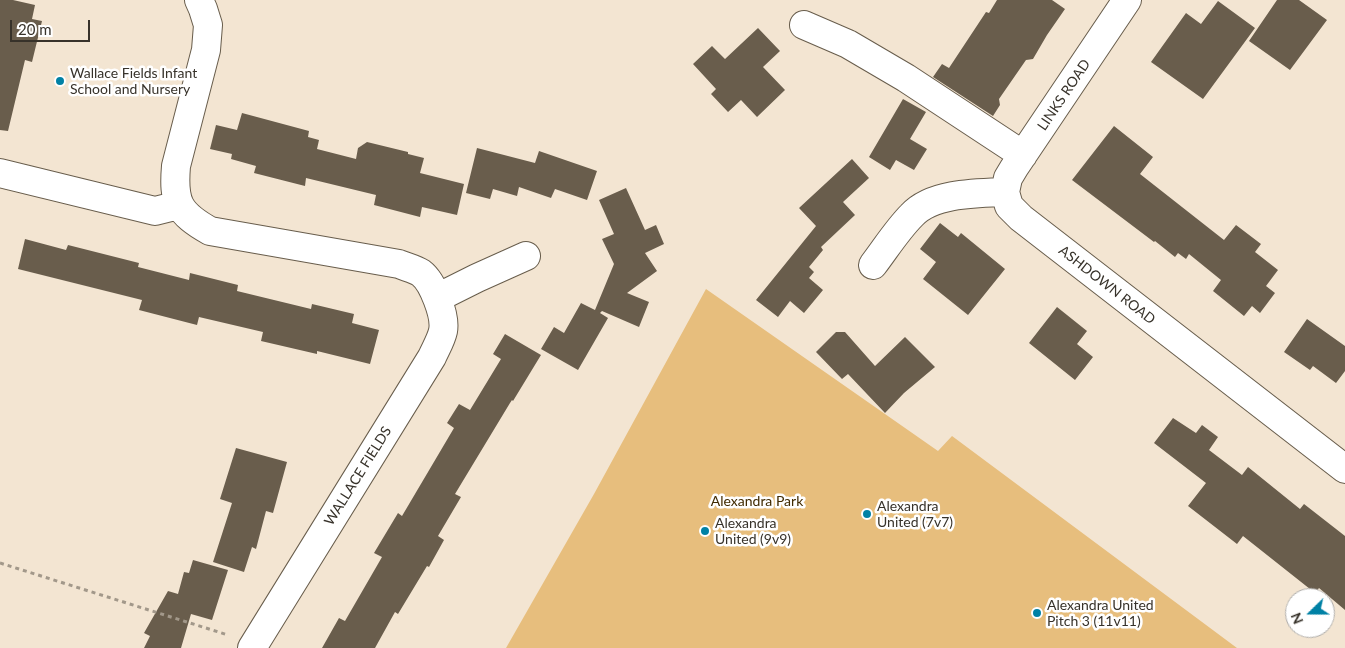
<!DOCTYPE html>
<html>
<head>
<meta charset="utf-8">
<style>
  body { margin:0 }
  #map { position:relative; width:1345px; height:648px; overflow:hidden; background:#f3e5d2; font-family:Lato,sans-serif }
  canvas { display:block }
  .north { position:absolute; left:1285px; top:588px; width:50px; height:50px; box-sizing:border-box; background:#fff; border:1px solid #afadaa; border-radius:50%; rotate:248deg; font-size:14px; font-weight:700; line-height:20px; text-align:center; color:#37322a }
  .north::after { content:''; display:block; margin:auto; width:18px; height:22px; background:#0081a5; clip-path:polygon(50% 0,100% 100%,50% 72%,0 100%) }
  .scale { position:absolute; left:10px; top:20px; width:80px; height:22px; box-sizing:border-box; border:2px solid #37322a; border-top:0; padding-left:6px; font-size:15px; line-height:18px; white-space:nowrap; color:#37322a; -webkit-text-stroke:4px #fff; paint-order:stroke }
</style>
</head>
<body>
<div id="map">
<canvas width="1345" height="648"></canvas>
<div class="north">N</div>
<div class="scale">20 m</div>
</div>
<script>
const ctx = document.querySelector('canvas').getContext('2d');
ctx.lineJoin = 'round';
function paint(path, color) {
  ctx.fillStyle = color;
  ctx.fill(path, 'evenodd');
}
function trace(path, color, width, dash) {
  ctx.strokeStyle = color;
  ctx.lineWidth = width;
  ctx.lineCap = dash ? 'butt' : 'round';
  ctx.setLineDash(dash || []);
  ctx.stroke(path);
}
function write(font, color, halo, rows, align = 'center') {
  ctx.font = font + ' Lato,sans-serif';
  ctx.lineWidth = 5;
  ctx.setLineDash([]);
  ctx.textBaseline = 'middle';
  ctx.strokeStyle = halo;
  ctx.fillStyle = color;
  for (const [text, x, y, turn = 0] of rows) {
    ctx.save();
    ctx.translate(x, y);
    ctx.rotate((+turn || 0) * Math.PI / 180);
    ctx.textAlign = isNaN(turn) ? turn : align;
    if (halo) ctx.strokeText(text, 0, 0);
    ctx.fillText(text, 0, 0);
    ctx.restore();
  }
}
paint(new Path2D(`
  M706,289l232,162 14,-15 285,212h-731l88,-154z`), '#e7be7d');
paint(new Path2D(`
  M0,0h13l22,5 -3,14 10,2 -10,41 -7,-2 -17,71 -8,-1z
  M997,0h55l13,9 -18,26 -14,24 -7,1 -27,39 1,6 -7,11 -60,-39 9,-13 7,4 37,-56 3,1z
  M1277,0h22l28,20 -37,50 -41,-29z
  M1218,1l37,27 -52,71 -52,-37 35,-49 15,11z
  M758,28l22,23 -17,16 22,23 -28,27 -16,-17 -13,12 -17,-18 5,-5 -23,-25 19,-18 13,13z
  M903,99l23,13 -16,27 17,10 -13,21 -18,-10 -6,10 -21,-13z
  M242,113l67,18 -1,6 11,3 -2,9 39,10 2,-11 9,-6 41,10v2l16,4 -4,15 44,11 -7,31 -35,-8 -2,10 -46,-12 2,-10 -70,-17 -1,8 -51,-13 2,-7 -25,-7 1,-5 -22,-5 6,-24 21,5z
  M1114,126l39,31 -13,17 84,66 12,-15 25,19 -6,8 23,18 -12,16 9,7 -15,20 -8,-7 -8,10 -31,-25 8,-11 -32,-26 -3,5 -8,-6 -3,4 -20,-16 -1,1 -82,-62z
  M477,148l58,15 4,-12 58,20 -10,29 -32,-11 -4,9 -32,-11 -2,9 -24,-7 -3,10 -24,-6z
  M852,159l17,19 -26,24 12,13 -34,32 2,3 -14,17 5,5 -5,6 14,12 -19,23 -14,-12 -12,16 -22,-17 60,-74 -17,-18z
  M626,188l19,42 11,-5 8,19 -19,9 12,18 -30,22 22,9 -10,25 -37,-16 -2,2 8,5 -30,52 -37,-21 13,-22 10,6 17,-30 14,7 19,-46 -12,-25 12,-5 -15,-34z
  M940,223l18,14 3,-4 44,36 -37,46 -45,-36 13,-17 -16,-13z
  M25,239l41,11 2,-5 71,18 -1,4 51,13 1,-7 48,12 -1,6 74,18 1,-5 42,10 -2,9 27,7 -9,34 -53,-13v3l-56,-13 2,-9 -64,-15 -2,8 -58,-15 3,-10 -124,-31z
  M1057,307l30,24 -10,13 16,13 -18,23 -46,-37z
  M1307,319l38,27v25l-9,12 -23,-17 -3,4 -26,-18z
  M836,332h9l30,34 30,-29 30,30 -31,26 -19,20 -37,-39 -6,5 -26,-27z
  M505,334l36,21 -28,46 -1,-1 -2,3 -55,91 6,3 -23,39 6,4 -15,27 -2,-1 -29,48 -3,-2 -20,36h-53l17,-30 6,3 37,-64 -8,-4 24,-40 4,3 52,-88 -7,-5 12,-19 11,6 31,-51 -8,-5z
  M1173,418l23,15 6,-8 16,12 -9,13 33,25 6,-8 52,42 4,-5 41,32v74l-26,-22 -4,5 -72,-57 -6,8 -49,-38 18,-23 -52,-40z
  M236,448l51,14 -14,51 -7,-2 -10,38 -4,-2 -8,25 -31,-10 19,-59 -12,-4z
  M193,560l35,10 -16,50 -21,-6 -10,34h-37l6,-12 -6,-3 24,-42 10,3 6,-22 5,1z`), '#695d4c');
const minor = new Path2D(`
  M199,0l4,9 5,16 -2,25 -30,116c-3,36 2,47 34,65l189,33c7,3 16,5 22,9 12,9 25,43 22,58 -2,9 -7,17 -11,26l-180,291
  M804,25l44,19 58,34 117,77
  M0,173l155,38 24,-6
  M1005,192l4,14 12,12 324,251
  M1005,192l3,-14 6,-10 113,-168
  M873,265c13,-17 24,-35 39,-50 20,-22 64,-22 93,-23
  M437,298l40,-20 49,-22`);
trace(minor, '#685d4c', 30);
trace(new Path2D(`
  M0,563l228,72`), '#a2988a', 3, [4, 4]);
trace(minor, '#fff', 28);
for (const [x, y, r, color] of [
  [60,81,5,"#0081a5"],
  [867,514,5,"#0081a5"],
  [705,531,5,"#0081a5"],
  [1037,613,5,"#0081a5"]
]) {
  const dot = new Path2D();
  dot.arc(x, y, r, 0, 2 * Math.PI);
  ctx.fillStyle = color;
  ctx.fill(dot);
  trace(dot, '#fff', 2);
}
write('14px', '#37322a', '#fff', [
  ["Wallace Fields Infant",70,73],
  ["School and Nursery",70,89],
  ["Alexandra",877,506],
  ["United (7v7)",877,522],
  ["Alexandra",715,523],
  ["United (9v9)",715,539],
  ["Alexandra United",1047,605],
  ["Pitch 3 (11v11)",1047,621]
], 'left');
write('14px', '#37322a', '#fff', [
  ["LINKS ROAD",1064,95,-56],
  ["ASHDOWN ROAD",1107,285,38],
  ["WALLACE FIELDS",358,476,-58]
]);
write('14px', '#402a01', '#fff', [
  ["Alexandra Park",757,501]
]);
</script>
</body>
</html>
